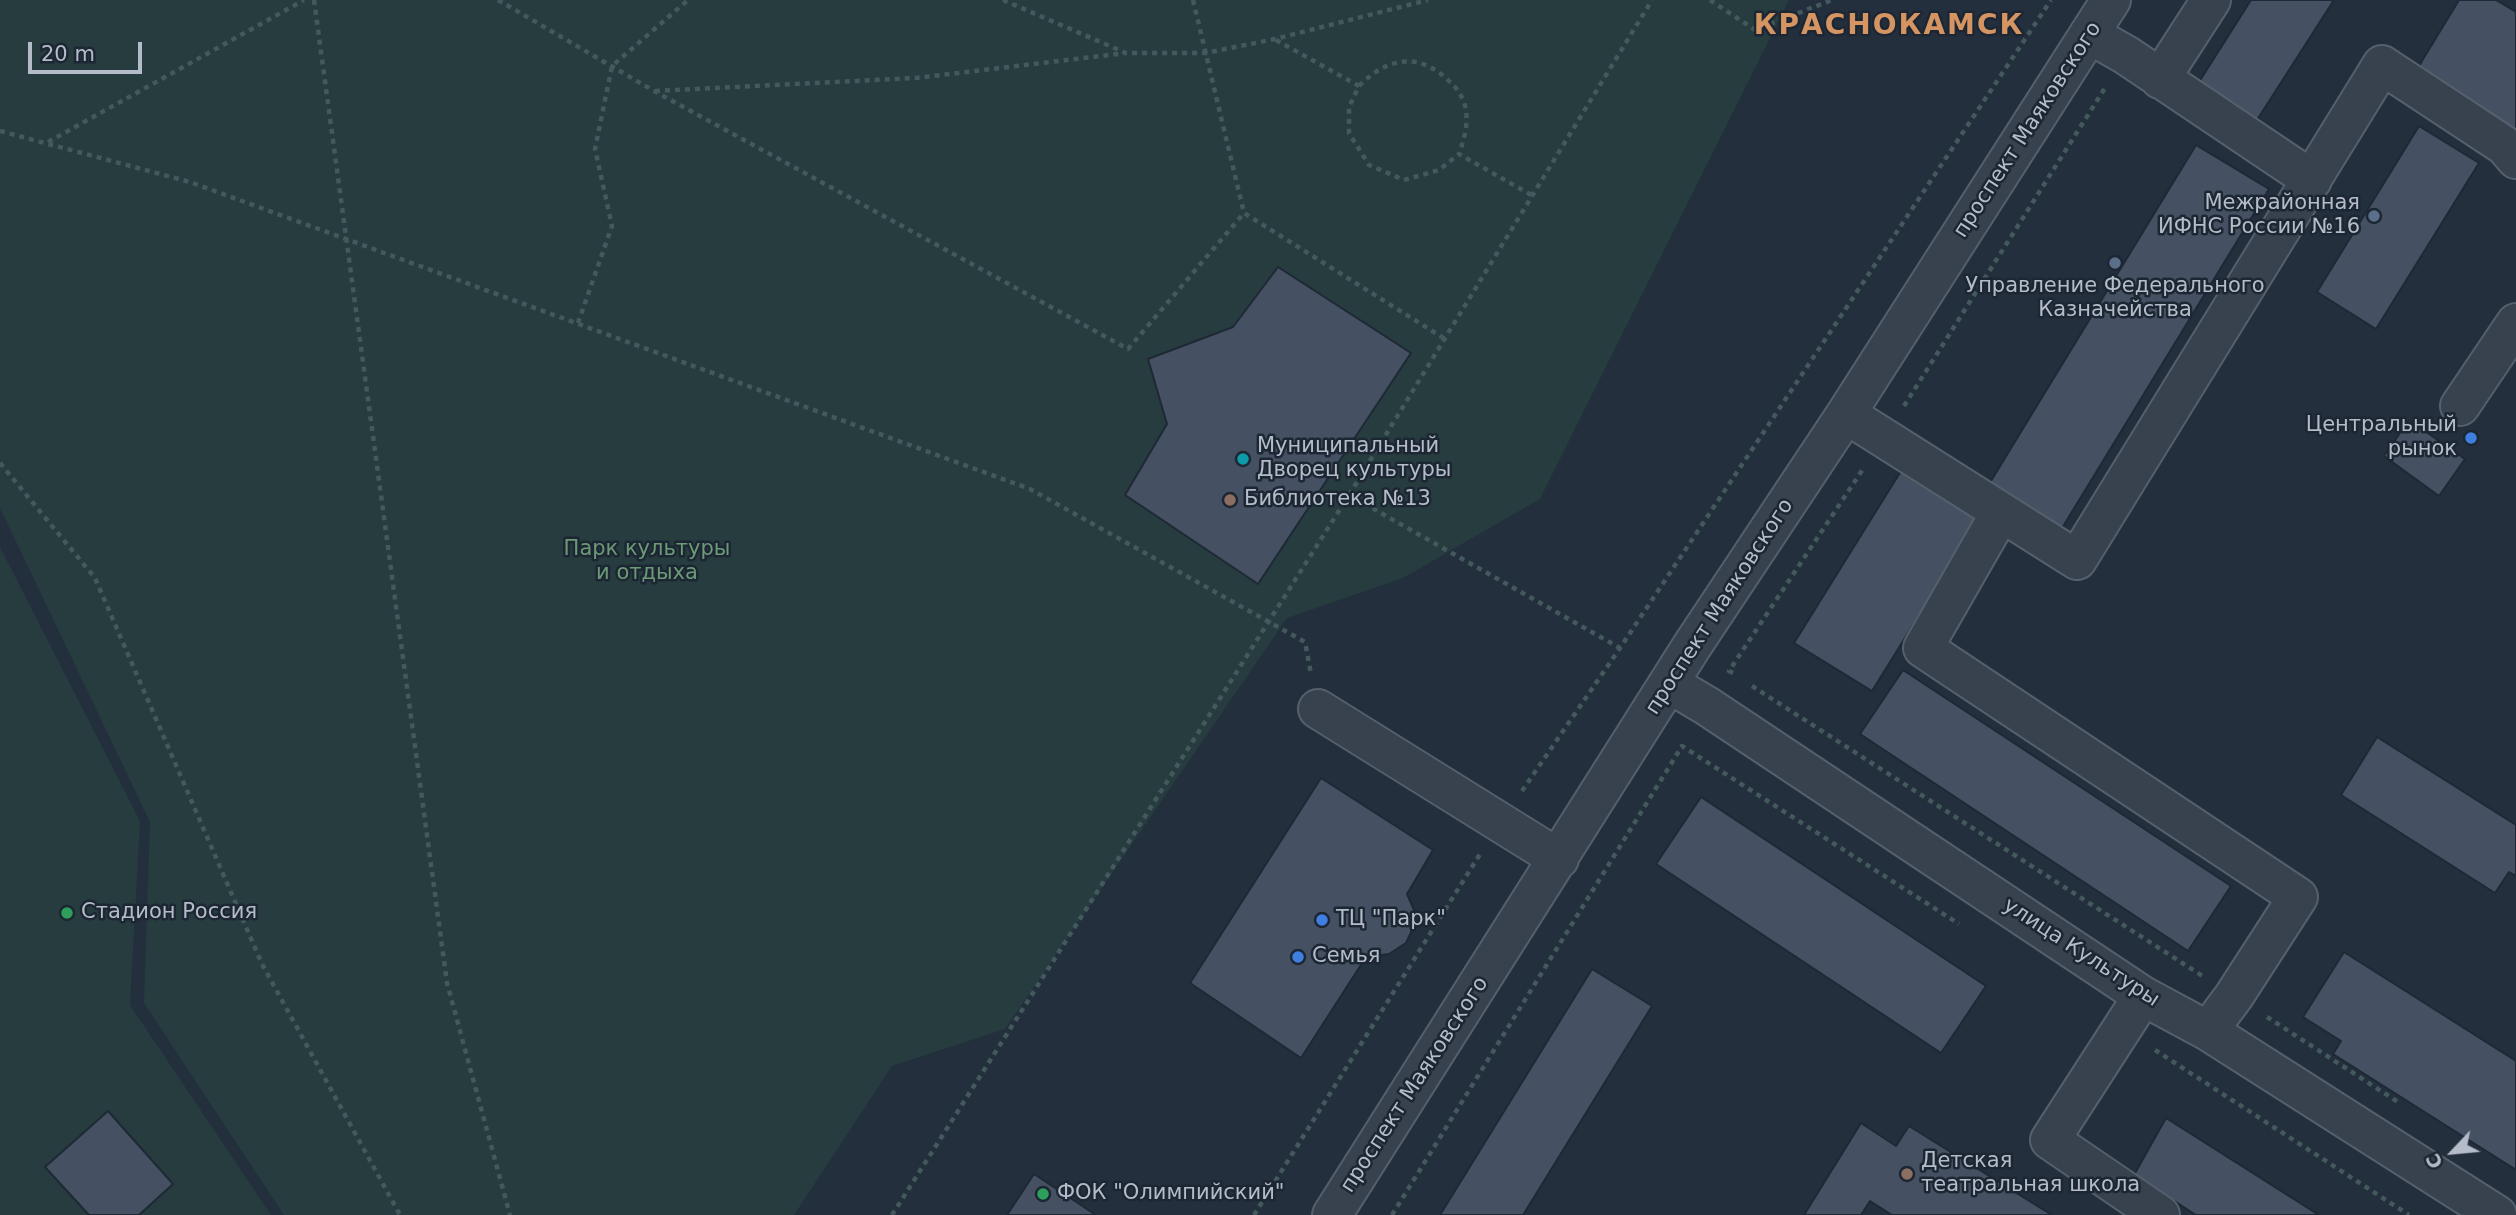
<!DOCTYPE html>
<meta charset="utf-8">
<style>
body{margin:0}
#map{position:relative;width:2516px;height:1215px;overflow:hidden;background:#242f3e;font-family:"DejaVu Sans",sans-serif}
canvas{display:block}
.north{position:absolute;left:2418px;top:1117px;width:70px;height:70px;-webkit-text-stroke:5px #1d2633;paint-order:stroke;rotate:244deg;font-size:19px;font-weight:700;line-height:28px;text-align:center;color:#b4bcc9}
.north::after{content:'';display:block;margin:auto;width:24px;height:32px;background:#b4bcc9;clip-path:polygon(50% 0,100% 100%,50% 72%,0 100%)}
.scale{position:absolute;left:28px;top:42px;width:114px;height:32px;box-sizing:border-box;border:4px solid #b4bcc9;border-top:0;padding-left:9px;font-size:21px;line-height:24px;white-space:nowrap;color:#b4bcc9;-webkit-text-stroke:5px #1d2633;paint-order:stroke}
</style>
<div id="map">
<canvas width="2516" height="1215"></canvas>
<div class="north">С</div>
<div class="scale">20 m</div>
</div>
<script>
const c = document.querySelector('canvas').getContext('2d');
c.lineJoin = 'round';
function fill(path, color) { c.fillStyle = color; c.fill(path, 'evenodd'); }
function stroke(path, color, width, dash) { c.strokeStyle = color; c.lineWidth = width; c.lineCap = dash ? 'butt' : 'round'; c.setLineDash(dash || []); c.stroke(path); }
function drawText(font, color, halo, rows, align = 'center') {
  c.font = font + ' "DejaVu Sans",sans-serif'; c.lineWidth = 5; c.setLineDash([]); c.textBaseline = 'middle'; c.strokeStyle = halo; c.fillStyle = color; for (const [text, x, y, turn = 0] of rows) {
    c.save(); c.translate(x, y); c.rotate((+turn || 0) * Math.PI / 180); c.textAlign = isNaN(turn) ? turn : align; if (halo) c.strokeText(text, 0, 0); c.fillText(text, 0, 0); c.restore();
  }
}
fill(new Path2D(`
 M0,0H1789L1540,499L1403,578L1287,618L1005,1029L892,1066L794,1215H284L144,1003L150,822L0,508Z
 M0,547L140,821L130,1005L271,1215H0Z`), '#263c3f');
const building = new Path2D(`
 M2251,0H2334L2257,120L2199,82Z
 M2459,0H2496L2516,12V143L2411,79Z
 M2419,126L2479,163L2376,329L2317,292Z
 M2196,145L2269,189L2056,538L1983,494Z
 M1278,267L1411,353L1258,584L1125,495L1167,424L1148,359L1233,327Z
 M2409,420L2465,459L2439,496L2384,456Z
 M1906,463L1984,511L1872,691L1794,643Z
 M1903,670L2231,886L2188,951L1860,734Z
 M2377,737L2516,825V876L2509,872L2495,893L2341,795Z
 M1321,778L1433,850L1407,894L1415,912L1413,928L1406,943L1389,954L1366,957L1301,1058L1190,983Z
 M1701,797L1986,986L1941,1053L1656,864Z
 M2344,952L2516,1061V1170L2333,1054L2341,1041L2303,1017Z
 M1592,969L1652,1006L1523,1215H1440Z
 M108,1111L173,1184L139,1215H89L45,1167Z
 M2166,1118L2319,1215H2196L2134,1175Z
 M1861,1123L1896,1146L1909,1126L2052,1215H1892L1870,1201L1861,1215H1804Z
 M1034,1174L1096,1215H1007Z`);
fill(building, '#455162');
stroke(building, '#1f2835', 2);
const minor = new Path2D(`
 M2089,34L2126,55L2312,180
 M2160,79L2211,0
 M2460,406L2516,323
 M1846,414L2077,560L2382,65L2505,146L2516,159
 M2001,512L1923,648L2298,897L2234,996L2208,1031
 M1670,684L1707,706L2143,996L2208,1031L2497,1215
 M1318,709L1559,859
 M2143,996L2050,1140L2160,1215
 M1332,1215L1692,646L1846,414L2111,0`);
stroke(minor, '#565f6c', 42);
stroke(new Path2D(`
 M314,0L447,983L510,1215
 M498,0L654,91L1128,349L1244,213
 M1003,0L1126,53H1206L1275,39L1428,0
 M1193,0L1244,213L1445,339
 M1710,0L1755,30L1832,0
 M1276,40L1359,86L1349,107V133L1369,165L1404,180L1439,170L1459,154L1533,196
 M1359,86C1389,56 1420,52 1450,82C1458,89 1465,100 1466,111C1468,126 1464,139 1459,154
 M655,91L916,78L1126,53
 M0,131L190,182L1030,489L1305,642L1311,674
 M48,142L304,0
 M578,323L612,226L595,149L612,66L688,0
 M1904,406L2105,88
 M0,463L95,578L262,964L400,1215
 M1349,495L1652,0
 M1733,673L1729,671L1863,469
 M1752,686L2204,977
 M1522,791L1620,648L2051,0
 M2267,1017L2401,1104
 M2155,1050L2409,1215
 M892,1215L1349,495L1620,648
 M1254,1215L1480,854
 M1392,1215L1682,746L1959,924`), '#44595c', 4.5, [5, 5]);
stroke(minor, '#38414e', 38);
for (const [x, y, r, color] of [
 [2374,216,7,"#5c6f8a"],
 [2115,263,7,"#5c6f8a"],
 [2471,438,7,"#3f7fe0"],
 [1243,459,7,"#0f9aa8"],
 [1230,500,7,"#8d6e63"],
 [67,913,7,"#2e9e5b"],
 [1322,920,7,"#3f7fe0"],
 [1298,957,7,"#3f7fe0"],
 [1907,1174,7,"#8d6e63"],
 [1043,1194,7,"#2e9e5b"]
]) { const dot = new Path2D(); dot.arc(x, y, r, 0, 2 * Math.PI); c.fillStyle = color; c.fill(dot); stroke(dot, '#1d2633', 2.5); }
drawText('21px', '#b4bcc9', '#1d2633', [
 ["проспект Маяковского",2028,130,-57],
 ["проспект Маяковского",1720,607,-57],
 ["улица Культуры",2081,953,33],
 ["проспект Маяковского",1415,1085,-57]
]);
drawText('21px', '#b4bcc9', '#1d2633', [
 ["Межрайонная",2360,204,"right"],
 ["ИФНС России №16",2360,228,"right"],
 ["Управление Федерального",2115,287,"center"],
 ["Казначейства",2115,311,"center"],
 ["Центральный",2457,426,"right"],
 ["рынок",2457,450,"right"],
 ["Муниципальный",1257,447],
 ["Дворец культуры",1257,471],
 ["Библиотека №13",1244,500],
 ["Стадион Россия",81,913],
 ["ТЦ \"Парк\"",1336,920],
 ["Семья",1312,957],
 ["Детская",1921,1162],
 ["театральная школа",1921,1186],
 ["ФОК \"Олимпийский\"",1057,1194]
], 'left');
drawText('21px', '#6b9a76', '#1d2633', [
 ["Парк культуры",647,550],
 ["и отдыха",647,574]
]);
c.letterSpacing = '2px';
drawText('bold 28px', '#d59563', '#1d2633', [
 ["КРАСНОКАМСК",1889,27]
]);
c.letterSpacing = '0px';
</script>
